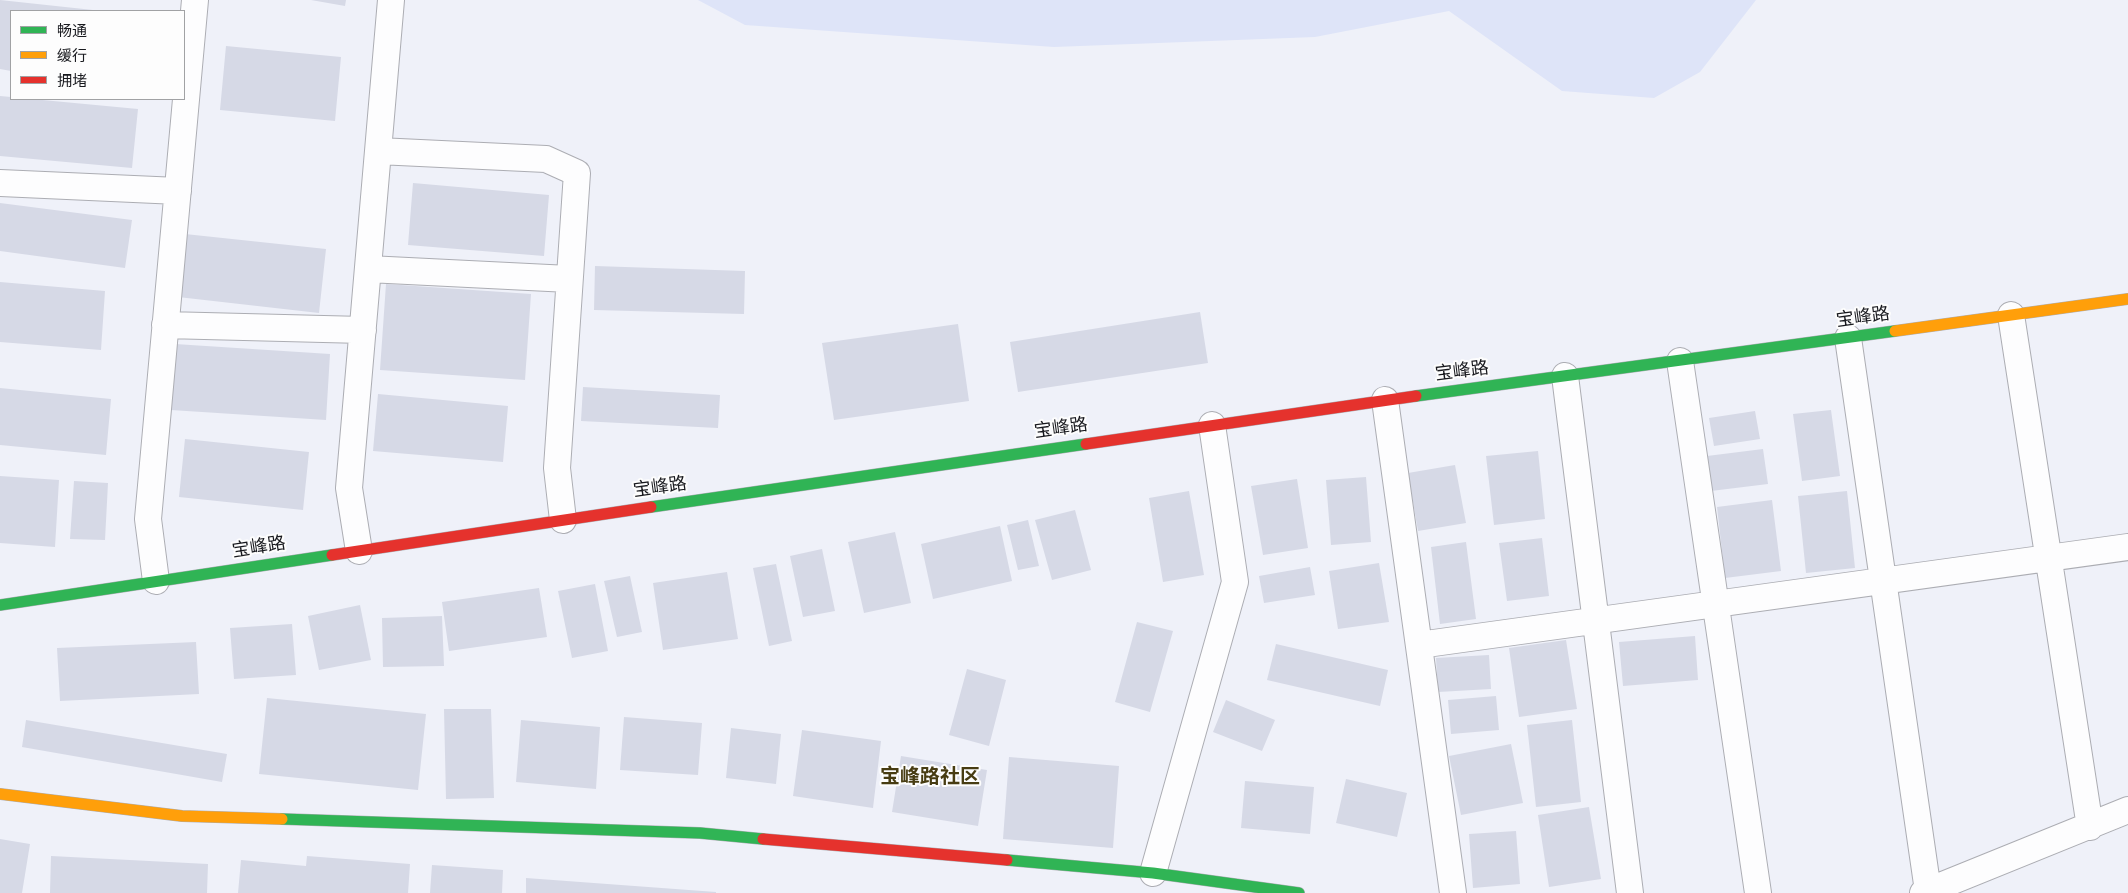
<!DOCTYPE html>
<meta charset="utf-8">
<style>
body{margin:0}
#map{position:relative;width:2128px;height:893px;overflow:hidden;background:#eff1f9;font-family:"Roboto Condensed","Noto Sans SC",sans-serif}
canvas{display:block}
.legend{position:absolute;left:10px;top:10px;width:175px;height:90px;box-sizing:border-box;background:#fdfdfd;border:1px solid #a1a2a4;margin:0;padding:6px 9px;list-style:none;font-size:15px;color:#18191e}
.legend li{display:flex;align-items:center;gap:10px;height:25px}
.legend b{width:25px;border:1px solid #a1a2a4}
</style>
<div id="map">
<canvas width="2128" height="893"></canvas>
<ul class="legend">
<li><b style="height:6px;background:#30b455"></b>畅通</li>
<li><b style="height:6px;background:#ff9f0a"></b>缓行</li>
<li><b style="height:6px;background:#e5322d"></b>拥堵</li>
</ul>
</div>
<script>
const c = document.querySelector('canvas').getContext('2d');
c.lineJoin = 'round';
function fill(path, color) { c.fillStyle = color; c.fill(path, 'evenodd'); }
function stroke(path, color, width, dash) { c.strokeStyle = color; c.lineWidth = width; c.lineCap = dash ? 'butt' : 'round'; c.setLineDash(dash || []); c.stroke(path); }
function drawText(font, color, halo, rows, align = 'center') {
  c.font = font + ' "Roboto Condensed","Noto Sans SC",sans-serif'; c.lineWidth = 4; c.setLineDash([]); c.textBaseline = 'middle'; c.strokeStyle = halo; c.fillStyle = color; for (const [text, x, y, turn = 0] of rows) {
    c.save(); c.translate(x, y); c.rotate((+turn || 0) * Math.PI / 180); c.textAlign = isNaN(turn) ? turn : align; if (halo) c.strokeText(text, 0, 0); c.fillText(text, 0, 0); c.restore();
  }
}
fill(new Path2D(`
 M698,0H1756L1700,72L1654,98L1562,91L1449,11L1315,37L1054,47L745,25Z`), '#dee4f8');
fill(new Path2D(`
 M0,0L93,10V11H11V71L0,69Z
 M311,0H346L345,6Z
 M226,46L341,57L335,121L220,110Z
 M0,96L11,97V99H32L138,109L132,168L0,156Z
 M413,183L549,195L544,256L408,245Z
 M0,203L132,220L125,268L0,251Z
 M185,234L326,249L319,313L178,297Z
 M595,266L745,271L744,314L594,310Z
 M0,282L105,291L101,350L0,342Z
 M386,284L531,294L525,380L380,370Z
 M1200,312L1208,363L1018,392L1010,342Z
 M958,324L969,401L834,420L822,343Z
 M175,344L330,354L326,420L171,410Z
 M583,387L720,395L718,428L581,421Z
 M0,388L111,399L106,455L0,445Z
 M378,394L508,406L503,462L373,451Z
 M1831,410L1840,476L1802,481L1793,414Z
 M1755,411L1760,439L1714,446L1709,418Z
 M185,439L309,452L303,510L179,497Z
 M1763,449L1768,484L1711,491L1707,456Z
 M1538,451L1545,519L1494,525L1486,456Z
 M1455,465L1466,523L1418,531L1408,473Z
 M0,476L59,480L55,547L0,543Z
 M1366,477L1371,542L1331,545L1326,480Z
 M1297,479L1308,548L1263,555L1251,486Z
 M74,481L108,483L105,540L70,539Z
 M1189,491L1204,575L1163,582L1149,498Z
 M1847,491L1855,568L1806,573L1798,496Z
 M1772,500L1781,571L1725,578L1717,507Z
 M1075,510L1091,570L1052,580L1035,520Z
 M1028,520L1039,566L1018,570L1007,525Z
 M1000,526L1012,581L933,599L921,544Z
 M895,532L911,603L864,613L848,542Z
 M1542,538L1549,596L1507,601L1499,543Z
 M1466,542L1476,619L1440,624L1431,547Z
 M822,549L835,611L803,617L790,556Z
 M1379,563L1389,622L1338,629L1329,571Z
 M776,564L792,641L769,646L753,568Z
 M1310,567L1315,595L1264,603L1259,576Z
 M727,572L738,639L663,650L653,583Z
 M630,576L642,632L617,637L604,581Z
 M595,584L608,651L572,658L558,591Z
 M539,588L547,637L449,651L442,602Z
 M360,605L371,660L319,670L308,616Z
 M442,616L444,666L383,667L382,618Z
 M1137,622L1173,631L1150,712L1115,702Z
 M292,624L296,675L234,679L230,628Z
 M1695,636L1698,680L1623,686L1619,642Z
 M1566,640L1577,709L1519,717L1509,648Z
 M196,642L199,694L60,701L57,648Z
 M1276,644L1388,670L1380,706L1267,680Z
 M1489,655L1491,689L1438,692L1436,658Z
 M967,669L1006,680L989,746L949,735Z
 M1496,696L1499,730L1451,734L1448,700Z
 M267,698L426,714L418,790L259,774Z
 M1226,700L1275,720L1262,751L1213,732Z
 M444,709H491L494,798L446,799Z
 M624,717L702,723L698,775L620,770Z
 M26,720L227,754L222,782L22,747Z
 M521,720L600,727L596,789L516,782Z
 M1572,720L1581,802L1536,807L1527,725Z
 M731,728L781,734L776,784L726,778Z
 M802,730L881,741L873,808L793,796Z
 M1511,744L1523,803L1461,815L1449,756Z
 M901,756L987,770L978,826L892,812Z
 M1009,757L1119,766L1113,848L1003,839Z
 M1346,779L1407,793L1397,837L1336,823Z
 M1245,781L1314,787L1310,834L1241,828Z
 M1589,807L1601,879L1549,887L1538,815Z
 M1516,831L1520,884L1473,888L1469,834Z
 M0,839L30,844L22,893H0Z
 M51,856L208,864L207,893H50Z
 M307,856L410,864L408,893H238L241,860L306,866Z
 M432,865L503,870L502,893H430Z
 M526,878L716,892V893H526Z`), '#d6d9e6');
const street = new Path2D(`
 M378,151L546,159L577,173L557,468L563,520
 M0,183L178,191
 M368,269L569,279
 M2011,315L2090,827
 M165,325L363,330
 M1848,338L1928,891
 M1680,361L1758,893
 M1565,376L1630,893
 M1385,400L1453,893
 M359,551L349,488L391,0
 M156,581L148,519L195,0
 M1419,645L2128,547
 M1153,873L1235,582L1212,425
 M1923,893L2128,810`);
const fast = new Path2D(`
 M1416,396L1895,331
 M651,507L1086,444
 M0,605L332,555
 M282,819L700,833L763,839
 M1007,860L1153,873L1299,893`);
const slow = new Path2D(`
 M1895,331L2128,299
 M0,794L182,816L282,819`);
const jam = new Path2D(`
 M1086,444L1416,396
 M332,555L651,507
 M763,839L1007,860`);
stroke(street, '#acadb3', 28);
stroke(fast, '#acadb3', 12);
stroke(slow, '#acadb3', 12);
stroke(jam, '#acadb3', 12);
stroke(street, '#fdfdfe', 26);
stroke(fast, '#30b455', 11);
stroke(slow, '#ff9f0a', 11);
stroke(jam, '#e5322d', 11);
drawText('18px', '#18191e', '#fdfdfd', [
 ["宝峰路",1863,318,-8],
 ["宝峰路",1462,372,-7],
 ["宝峰路",1061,429,-8],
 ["宝峰路",660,488,-8],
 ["宝峰路",259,548,-9]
]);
drawText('bold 20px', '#473c12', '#fdfdfd', [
 ["宝峰路社区",930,778]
]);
</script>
